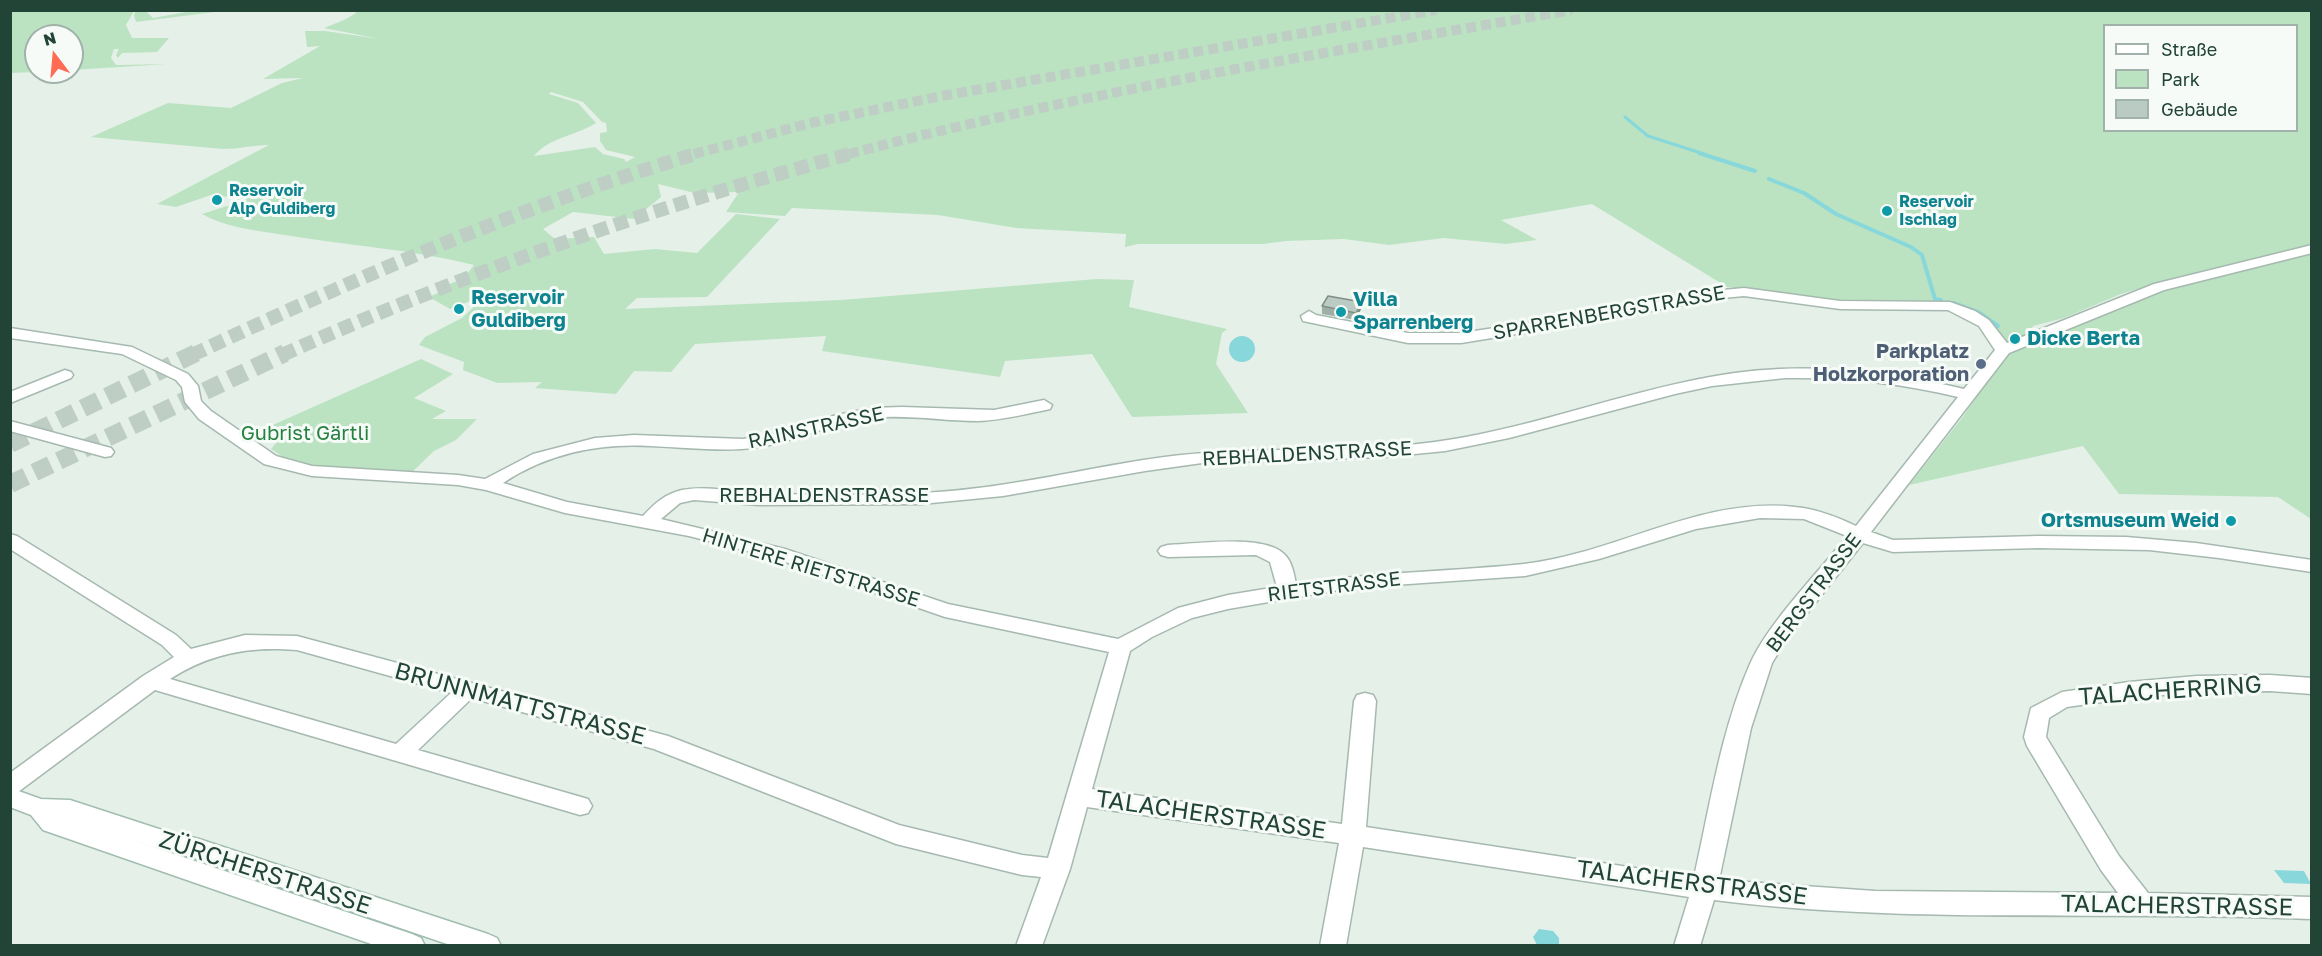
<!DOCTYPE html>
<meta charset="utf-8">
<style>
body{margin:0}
#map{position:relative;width:2322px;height:956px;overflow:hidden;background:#e5f0e9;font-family:"Golos Text",sans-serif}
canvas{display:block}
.frame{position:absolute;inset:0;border:12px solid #214437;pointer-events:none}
.legend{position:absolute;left:2103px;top:24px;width:195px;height:108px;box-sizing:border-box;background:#f6fbf8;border:2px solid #a1b2ab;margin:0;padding:8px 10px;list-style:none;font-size:18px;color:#214437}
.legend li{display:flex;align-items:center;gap:12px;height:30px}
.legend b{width:30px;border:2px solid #a1b2ab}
.north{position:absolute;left:24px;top:24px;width:60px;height:60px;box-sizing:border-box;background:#f6fbf8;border:2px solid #a1b2ab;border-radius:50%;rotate:344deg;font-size:16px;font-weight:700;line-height:24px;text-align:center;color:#214437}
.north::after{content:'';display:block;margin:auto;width:21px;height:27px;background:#ff6b53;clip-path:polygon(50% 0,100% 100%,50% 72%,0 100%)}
</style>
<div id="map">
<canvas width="2322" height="956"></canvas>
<div class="frame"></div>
<ul class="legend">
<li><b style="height:8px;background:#fff"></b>Straße</li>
<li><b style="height:16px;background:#bbe3c2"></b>Park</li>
<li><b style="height:16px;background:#b9cbc2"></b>Gebäude</li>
</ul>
<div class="north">N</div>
</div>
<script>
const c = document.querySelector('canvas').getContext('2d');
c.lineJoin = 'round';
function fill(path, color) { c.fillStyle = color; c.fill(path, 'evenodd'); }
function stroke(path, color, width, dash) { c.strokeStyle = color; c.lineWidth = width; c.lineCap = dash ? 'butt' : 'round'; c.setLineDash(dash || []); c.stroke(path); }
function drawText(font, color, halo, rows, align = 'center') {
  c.font = font + ' "Golos Text",sans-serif'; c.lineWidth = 6; c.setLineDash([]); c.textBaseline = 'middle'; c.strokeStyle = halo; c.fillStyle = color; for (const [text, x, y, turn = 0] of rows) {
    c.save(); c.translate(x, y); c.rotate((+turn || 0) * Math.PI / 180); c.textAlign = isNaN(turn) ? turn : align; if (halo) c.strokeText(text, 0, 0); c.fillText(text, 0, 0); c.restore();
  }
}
fill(new Path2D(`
 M10,11H134L126,25L132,38H169L157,52L122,53L118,58L116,55L119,49H114L111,58L116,65L167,64L72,70V36H36V72L11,73Z
 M136,11H146L153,18L192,11H223L136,22L134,15Z
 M355,11H2311V245L2170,279L2121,294L2064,318L2033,326L2028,336L2006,344L1960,307L1934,301L1870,304L1727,287L1592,204L1501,220L1537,240L1506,244L1444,238L1389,245L1344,239L1286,241L1263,244H1138L1125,247L1126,234L1016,228L938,215L792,208L785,216L726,212L739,192L695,193L658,184L661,197L634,219L573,212L543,229L555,239L594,237L604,254L655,249L697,253L736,214L780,219L707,297L637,298L625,309L841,300L1097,279L1134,280L1129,307L1227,329L1222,333L1216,364L1248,413L1132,417L1092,354L1005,361L1000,377L822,351L826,336L695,344L671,372L634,371L616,394L535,388L542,382L497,383L463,370L464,362L419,345L425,337L462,318L479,302L473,300L450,309L429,297L442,291L440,288L464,278L474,265C410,249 343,245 278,234C252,230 225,227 202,214L243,201L214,194L176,207L157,204L269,145C253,145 239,149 223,149L91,137L168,103L231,108L282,83L303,78L263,79L320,46L307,47L305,31H325L380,39L324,28L344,20L356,13ZM2104,26H2296V130H2104ZM551,92L583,102L602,122L606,123L607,132L600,133V141L606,150L635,157L626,162L624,159L603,154L595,147L534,156C549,137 576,136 596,123L578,103L549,94Z
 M2311,253V519L2278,497L2119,494L2083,446L1909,485L1962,418L2005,356L2155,290Z
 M421,359L453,374L414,398L446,411L432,419H477L456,440L434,451L409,475L316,469L289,461L271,449L282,436L266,428Z`), '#bbe3c2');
fill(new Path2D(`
 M1229 349a13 13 0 1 1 26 0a13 13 0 1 1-26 0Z
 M2274,870L2304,871L2311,884L2284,883Z
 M1539,929L1553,931L1559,938V945H1537L1533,937Z`), '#87d7db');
stroke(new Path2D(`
 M1625,117L1648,136L1704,154`), '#87d7db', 3);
stroke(new Path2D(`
 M1699,153L1755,171
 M1769,179L1804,193L1836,214L1911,247L1922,255L1935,299L1941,300
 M1954,303L1978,312L1998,326`), '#87d7db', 4);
stroke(new Path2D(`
 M694,154L811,123L941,96L1436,10
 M849,154C1086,91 1330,52 1572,10`), '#becec5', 10, [10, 5]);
stroke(new Path2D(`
 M192,355C358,277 524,205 699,153
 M282,355C467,272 659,205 854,153`), '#becec5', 14, [14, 7]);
stroke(new Path2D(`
 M10,444L196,353
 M10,484L285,353`), '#becec5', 18, [18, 9]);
const street = new Path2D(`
 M2312,245V253L2164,290L2009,353L1871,532L1893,540L2038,536L2126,537L2196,543L2312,560V572L2219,558L2149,550L2038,548L1893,552L1863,543L1786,640L1772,663L1751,728L1719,880L1875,891L2118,893L2101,870L2027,746L2024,737L2031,708L2062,692L2129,682L2197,676L2270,675L2312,678V694L2270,691L2197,692L2129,698L2067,707L2049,718L2046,737L2119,856L2148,893L2312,897V919C2112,910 1912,925 1714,900L1700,946H1674L1689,897L1363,847L1346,946H1320L1339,843L1087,807L1070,869L1042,946H1016L1041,877L1022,875L896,844L654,749L472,698L418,750L588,799L592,806L588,813L580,815L155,690L18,792L10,795V773L143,676L174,657L162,645L10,549V534L17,536L176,635L191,649L245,635L297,636L668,736L899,825L1022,855L1048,858L1109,652L945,617L771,557L689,536L565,513L486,490L458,485L312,476L264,464L199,419L185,402L182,387L176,380L122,354L10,338V328L132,347L188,374L198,386L201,401L211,411L276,456L312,466L458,475L485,479L533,454L595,438L634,435L743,439L773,434L833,416L871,408L902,407L994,410L1044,400L1052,405L1050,409C1026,414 1003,420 978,421C942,421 906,414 869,418C825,424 785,447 741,449C711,451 680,447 650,446C598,443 546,454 503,483L567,502L643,516C655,503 665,494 682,490C708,485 736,493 762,494C834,495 907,497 978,488C1054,479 1129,458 1205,453C1286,447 1368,453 1448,440C1537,426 1621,393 1710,377C1795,361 1881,369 1964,389L1995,350L1979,326L1948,310L1840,309L1744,296L1712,299L1615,318L1461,343H1408L1303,321L1301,316L1309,311L1316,315L1408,333H1461L1615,310L1712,291L1744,288L1840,301L1950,302L1975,311L1989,320L2007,343L2154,284ZM1785,378C1844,377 1901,383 1958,397L1856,526C1837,517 1817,509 1795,507C1702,496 1615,554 1524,564C1448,572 1373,572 1296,584C1294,574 1292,561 1284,554C1263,534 1196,544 1168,545L1161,547L1158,551L1161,555L1168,557L1256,555L1270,562L1277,587L1228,595L1178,608L1118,639L948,604L785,549L661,519L680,503L694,500L759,505L921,504L1003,496L1145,471L1202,463L1384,457L1445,451L1509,438L1675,394L1712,386ZM1760,518L1804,519L1847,536C1819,572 1768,623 1750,664C1721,730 1710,806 1694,877L1366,827L1376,701L1373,695L1365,693L1357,695L1354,701L1342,824L1092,789L1130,651L1152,637L1192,618L1228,609L1350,588L1525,576L1599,559L1696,529ZM279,649L297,650L451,693L396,744L170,679C204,657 239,648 279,649Z
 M65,370L71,372L73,375L71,378L10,403V392Z
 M10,421L111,448L114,452L111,456L105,457L10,431Z`);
const secondary = new Path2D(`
 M10,788L41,799L70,800L159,829L199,839L488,934L497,938L501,946H453L198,859L159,849L67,818L412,934L421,938L425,946H377L43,830L31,815L10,807Z`);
stroke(street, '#a6b9b0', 3);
stroke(secondary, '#a1bdb0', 3);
fill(street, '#fff');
fill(secondary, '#fff');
fill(new Path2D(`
 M1322,306L1361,309L1356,320L1322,314Z`), '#9fafa7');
fill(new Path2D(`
 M1362,302L1361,309L1356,320V313Z`), '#828e88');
const building = new Path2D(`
 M1328,296L1362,302L1356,313L1322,306Z`);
fill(building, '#b9cbc2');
stroke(building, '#828e88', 1.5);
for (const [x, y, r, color] of [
 [217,200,6,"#0f9aa8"],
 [1887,211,6,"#0f9aa8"],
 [459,309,6,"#0f9aa8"],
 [1341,312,6,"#0f9aa8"],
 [2015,339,6,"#0f9aa8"],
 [1981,364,6,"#5c6f8a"],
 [2231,521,6,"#0f9aa8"]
]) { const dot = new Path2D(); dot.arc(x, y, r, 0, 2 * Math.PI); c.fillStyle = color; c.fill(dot); stroke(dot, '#f6fbf8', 2); }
drawText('bold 16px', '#0d838f', '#f6fbf8', [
 ["Reservoir",229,191],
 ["Alp Guldiberg",229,209],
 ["Reservoir",1899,202],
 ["Ischlag",1899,220]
], 'left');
drawText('bold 20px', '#0d838f', '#f6fbf8', [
 ["Reservoir",471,298],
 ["Guldiberg",471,321],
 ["Villa",1353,300],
 ["Sparrenberg",1353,323],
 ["Dicke Berta",2027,339],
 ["Ortsmuseum Weid",2219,521,"right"]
], 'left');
drawText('20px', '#214437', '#f6fbf8', [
 ["SPARRENBERGSTRASSE",1609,313,-10],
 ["RAINSTRASSE",816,428,-12],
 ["REBHALDENSTRASSE",1307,454,-3],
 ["REBHALDENSTRASSE",824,496],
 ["HINTERE RIETSTRASSE",811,568,17],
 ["RIETSTRASSE",1334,587,-7],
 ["BERGSTRASSE",1814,593,-53]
]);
drawText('bold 20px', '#4e5e75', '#f6fbf8', [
 ["Parkplatz",1969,352],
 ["Holzkorporation",1969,375]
], 'right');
drawText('20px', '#25813f', '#f6fbf8', [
 ["Gubrist Gärtli",305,434]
]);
drawText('24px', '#214437', '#f6fbf8', [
 ["TALACHERRING",2170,691,-4],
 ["BRUNNMATTSTRASSE",520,704,15],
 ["TALACHERSTRASSE",1211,815,8],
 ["ZÜRCHERSTRASSE",265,873,18],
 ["TALACHERSTRASSE",1692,883,7],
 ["TALACHERSTRASSE",2177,906,1]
]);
</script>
